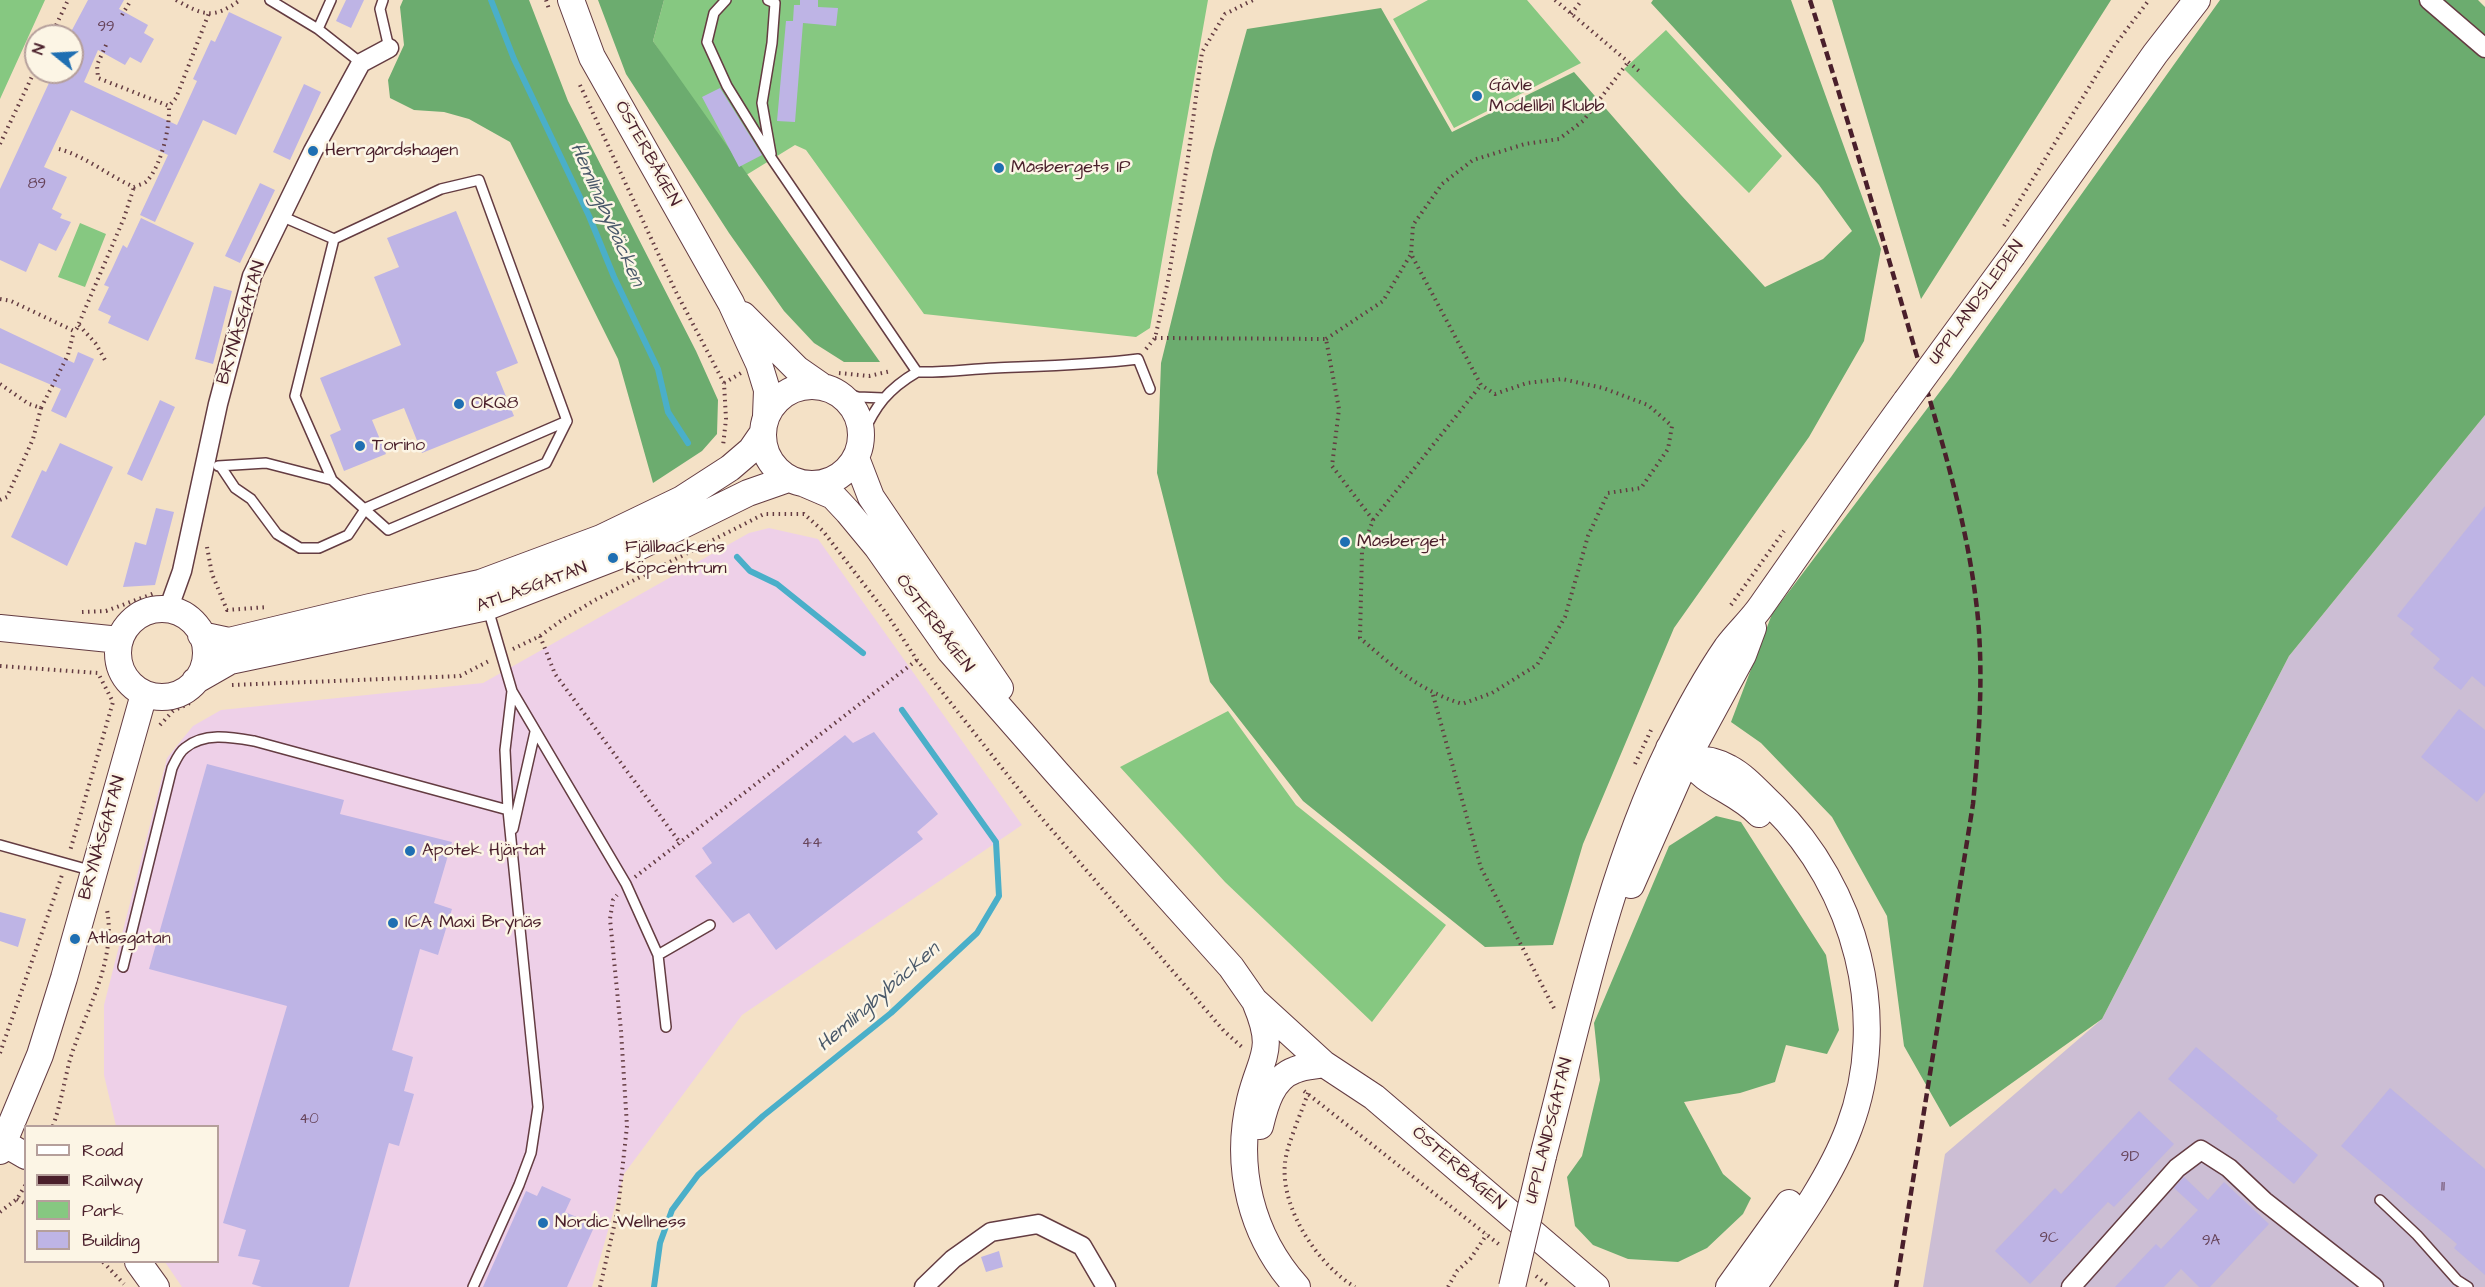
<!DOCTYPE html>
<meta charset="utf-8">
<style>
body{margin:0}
#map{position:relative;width:2485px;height:1287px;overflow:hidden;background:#f4e1c6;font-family:"Architects Daughter",sans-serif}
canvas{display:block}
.legend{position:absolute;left:24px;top:1125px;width:195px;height:138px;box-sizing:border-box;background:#fcf5e5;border:2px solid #b59f9b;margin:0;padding:8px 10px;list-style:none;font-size:18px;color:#4a1f2b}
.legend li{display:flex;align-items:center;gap:12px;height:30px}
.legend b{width:30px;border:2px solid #b59f9b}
.north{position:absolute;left:24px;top:24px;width:60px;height:60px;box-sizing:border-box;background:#fcf5e5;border:2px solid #b59f9b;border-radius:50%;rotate:288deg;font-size:16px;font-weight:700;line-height:24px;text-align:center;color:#4a1f2b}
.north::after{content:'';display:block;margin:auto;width:21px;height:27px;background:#1f6fb2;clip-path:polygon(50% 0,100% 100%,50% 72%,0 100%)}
</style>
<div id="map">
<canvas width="2485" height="1287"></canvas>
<ul class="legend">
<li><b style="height:8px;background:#fff"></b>Road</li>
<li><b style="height:8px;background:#4a1f2b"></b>Railway</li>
<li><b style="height:16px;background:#86c881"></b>Park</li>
<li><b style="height:16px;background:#beb4e5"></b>Building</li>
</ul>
<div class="north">N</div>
</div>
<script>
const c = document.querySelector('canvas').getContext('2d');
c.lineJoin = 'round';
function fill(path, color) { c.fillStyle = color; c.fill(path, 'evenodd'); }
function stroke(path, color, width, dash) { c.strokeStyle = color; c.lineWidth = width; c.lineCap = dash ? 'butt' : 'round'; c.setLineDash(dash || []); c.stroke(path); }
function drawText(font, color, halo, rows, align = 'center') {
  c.font = font + ' "Architects Daughter",sans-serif'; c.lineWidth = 5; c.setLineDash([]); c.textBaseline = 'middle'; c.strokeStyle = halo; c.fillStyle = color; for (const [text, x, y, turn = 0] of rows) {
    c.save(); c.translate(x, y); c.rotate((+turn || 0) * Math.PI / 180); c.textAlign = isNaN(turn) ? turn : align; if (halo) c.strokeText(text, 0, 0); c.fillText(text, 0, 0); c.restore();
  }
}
fill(new Path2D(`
 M769,528L818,539L1022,825L742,1015L624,1174L592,1287H182L165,1262H218V1126H116L104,1075V1005L167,758L193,726L221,710L483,683L749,533Z`), '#eed0e8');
fill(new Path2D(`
 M2485,415V1287H1923L1945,1154L2102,1019L2289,656Z`), '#ccbed4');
fill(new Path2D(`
 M0,0H45L0,99Z
 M664,0H1208L1150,328L1136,337L924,314L806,150L795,145L743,177L653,41Z
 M1428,0H1527L1581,63L1454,128L1393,19Z
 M1666,30L1782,156L1749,193L1624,69Z
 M80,223L106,234L85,287L58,277Z
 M1228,711L1296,805L1446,925L1372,1022L1225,882L1120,767Z`), '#86c881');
fill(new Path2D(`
 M403,0H529L568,101L696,351L718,400L717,434L702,451L653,483L618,359L510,142L469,119L444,112L414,110L390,98L388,80L404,45L400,7Z
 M598,0H664L653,41L880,362H844L814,343L784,311L729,233L626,74Z
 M1653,0H1791L1881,249L1864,341L1809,437L1674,628L1583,844L1553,945L1485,947L1303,801L1210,682L1157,473L1161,363L1213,151L1247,29L1381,8L1452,132L1574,72L1681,195L1765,287L1823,259L1852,231L1819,185L1651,3Z
 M1832,0H2111L1921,299Z
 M2220,0H2478L2485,7V415L2289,656L2102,1019L1950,1127L1904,1046L1887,916L1832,817L1761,743L1731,722L1772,614L1951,377Z
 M1716,816L1741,822L1826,955L1839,1030L1827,1054L1786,1045L1775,1082L1740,1093L1684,1102L1723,1174L1751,1198L1743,1214L1707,1248L1678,1262L1628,1259L1593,1245L1575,1226L1567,1177L1582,1156L1600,1080L1594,1023L1669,846Z`), '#6cac6f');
stroke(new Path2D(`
 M491,0L514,59L589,216L614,277L658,369L668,412L688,443
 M737,557L750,571L777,584L863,653
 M654,1287L660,1243L672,1210L698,1175L763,1116L891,1013L977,933L999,896L996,842L902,710`), '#4aafc9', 6);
fill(new Path2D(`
 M88,0H124L119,9L148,25L144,33L154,39L141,63L130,57L125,65L98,50L84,82L177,125L197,81L193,79L211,40L215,42L229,12L282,37L236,135L203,120L155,222L140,215L168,155L71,110L44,167L67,177L52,209L62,214L60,218L71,222L56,251L39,243L26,272L0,260V189L54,72H72V30Z
 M346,0H364L351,28L336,21Z
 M800,0H818V7L838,8L836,26L803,23L795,122L777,121L786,21H793L794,5H800Z
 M304,84L321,92L290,160L273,152Z
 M720,88L762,155L739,167L702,97Z
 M260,183L275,190L240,263L225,256Z
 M456,211L518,363L496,372L514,416L422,453L404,408L372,420L386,454L344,471L330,435L341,430L320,378L401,345L374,277L399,267L387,238Z
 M141,218L194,243L148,341L108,323L111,316L98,310L109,287L104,285L112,269L123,245L127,248Z
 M214,286L232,291L213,364L195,359Z
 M0,328L74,363L78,352L94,359L66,418L51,411L61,389L0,363Z
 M160,400L175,407L142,481L127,474Z
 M60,443L113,467L67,566L11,537L42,470L46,472Z
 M2485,506V687L2472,676L2461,690L2433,668L2440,659L2410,634L2414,629L2397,616Z
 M156,508L174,512L155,585L123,587L135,542L146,545Z
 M2459,709L2485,730V792L2477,802L2421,757Z
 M874,732L938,814L917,832L923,839L776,950L749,913L733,923L695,876L712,863L702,848L845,735L853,743Z
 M207,764L344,800L340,814L452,842L434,903L452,909L438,955L420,949L392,1050L413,1057L404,1091L414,1094L399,1146L389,1143L349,1287H262L252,1284L260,1260L238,1256L246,1230L223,1223L287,1006L149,969Z
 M0,912L26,919L18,947L0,941Z
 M2196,1047L2278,1116L2276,1119L2318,1155L2294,1184L2168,1079Z
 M2390,1088L2485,1169V1275L2454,1248L2457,1244L2341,1146Z
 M2139,1111L2174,1144L2114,1207L2108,1202L2030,1284L1995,1251L2055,1188L2061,1194Z
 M2184,1177L2208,1200L2224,1182L2269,1224L2210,1287H2199L2181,1269L2164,1287H2115L2156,1244L2161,1249L2198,1210L2174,1188Z
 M542,1186L571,1199L565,1212L595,1225L567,1287H483L526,1191L537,1196Z
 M999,1251L1003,1267L986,1272L981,1257Z`), '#beb4e5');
const lane = new Path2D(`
 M270,0L318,29L361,63
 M383,0L380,9L389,48
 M726,0L714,13L707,42L727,86L772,159L917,372C888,389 875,406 862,436
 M768,0L775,3L772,43L762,103L771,154
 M318,29L331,0
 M281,216L334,239
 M917,372C943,373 969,369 995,368C1043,366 1090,365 1138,359L1150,389
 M835,390L858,397L883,398
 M218,466L266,463L332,480L388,530L546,463L567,421
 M221,467L235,488L251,499L277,534L300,548H319L348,535L366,508L567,421L479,180L441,189L334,239L295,396L332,480
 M488,609L512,691L626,884L658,955L666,1027
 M513,829L535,732
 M0,845L93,871
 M658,955L710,925
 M123,967L172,768C175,762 179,752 185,748C204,732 231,737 254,741L508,810
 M2380,1200L2417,1235L2457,1280L2468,1287
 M473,1287L519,1185L531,1153L538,1107L508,810L505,750L512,691`);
const street = new Path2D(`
 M2429,0L2485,48
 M168,610L182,571L218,404L252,276L313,151L361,63L389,48
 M924,1287L953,1259L991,1232L1038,1224L1082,1246L1106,1287
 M2071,1287L2177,1168L2201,1150L2229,1168L2264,1201L2374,1287`);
const secondary = new Path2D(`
 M571,0L592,57L731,303L759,364L767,390L766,416
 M2013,255L2155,54L2197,0
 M743,315L797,369L820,385
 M763 435a49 49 0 1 1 98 0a49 49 0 1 1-98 0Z
 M856,458L871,497L1000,688
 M805,484L833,496L848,512L877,547L950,651L1057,773L1231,967L1254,1000L1324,1064L1374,1097L1596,1287
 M118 653a44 44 0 1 1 88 0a44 44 0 1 1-88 0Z
 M0,628L120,640
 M201,635L229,641L370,607L480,583L601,538L682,499L730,468L751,450L762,434
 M195,681L230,661L487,607L624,554L748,493L788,479
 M1669,748C1676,751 1683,757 1690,758C1704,760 1716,760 1729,768C1746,777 1759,793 1773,806C1856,888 1891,1017 1849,1128C1829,1182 1786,1239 1753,1287
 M1687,758C1706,786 1736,790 1759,814
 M1631,885L1687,758L1743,655L1753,628
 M1256,1004C1276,1052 1261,1055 1250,1100C1234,1167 1251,1236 1297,1287
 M1260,1126C1265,1105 1272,1078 1295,1070C1304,1066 1315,1066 1324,1064
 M5,1144L26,1156
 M0,1151L40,1055L64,978L144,694
 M1543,1156C1578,1023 1608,874 1669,749C1686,714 1705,679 1727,647C1738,632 1752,620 1762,605C1810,537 1857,468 1906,401
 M138,1262L156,1287
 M1729,1287L1789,1203`);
stroke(lane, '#643c42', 12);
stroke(street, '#643c42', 21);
stroke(secondary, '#643c42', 28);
stroke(new Path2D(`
 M176,0C204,16 214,19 240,0
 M546,0L549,9
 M1555,0L1639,71
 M1571,14L1582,0
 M122,15L131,0
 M51,36L68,0
 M106,45L97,65L98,78L169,106L176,98L209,13
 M580,85L675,290L724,383L726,419L723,446
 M0,144L36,68
 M59,149C85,156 109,176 134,187C138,185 144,184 147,181C162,164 170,127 169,106
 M2004,226L2115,45L2149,0
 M0,299L11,301L74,331L77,328L124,218L134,187
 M79,325L96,344L105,360
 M1155,338L1326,339L1339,409L1332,466L1373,520L1362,551L1360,638C1395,668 1417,689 1462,704L1492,693L1537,665L1565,617L1588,536L1608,493L1641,488L1668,449L1672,426L1648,405L1603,388L1562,379L1527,383L1495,394L1481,385L1411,254L1413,225L1442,184L1473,160L1525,144L1559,139L1583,121L1629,61
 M1326,339L1383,301L1411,254
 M1146,349L1155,338L1168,281L1187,165L1202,52L1225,14L1253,0
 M839,373L869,376L891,371
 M724,383L741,373
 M0,384L29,404L41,408L68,355L74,331
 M0,500L7,497L33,439L41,408
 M1373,520L1481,385
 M207,547L212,574L227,610L268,607
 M1731,605L1784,531
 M82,612L106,611L155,593
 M540,636L555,674L681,844
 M513,649L540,636L562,620L595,600L764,514H804L823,531L886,613L917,660L1039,815L1224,1031L1244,1049
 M0,666L98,673L113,702L70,851
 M232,685L460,676L491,660
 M1433,695L1481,868L1556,1012
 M160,725L173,711L192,702
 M1635,764L1652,728
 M635,877L917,660
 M0,1053L62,875
 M1304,1091L1501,1246
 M1308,1093C1302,1111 1286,1147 1285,1163C1280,1208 1318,1265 1355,1287
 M53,1126C60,1106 64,1084 69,1063C83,1014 117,964 107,910
 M17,1199L26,1204
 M0,1212L17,1199L26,1184
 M103,1262L124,1284
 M1536,1276L1550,1287
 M600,1287L618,1209L627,1126L621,1031L610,919L613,900L617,895
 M1448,1287L1457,1271L1471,1258L1487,1234`), '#643c42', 4, [1.5, 4.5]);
stroke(lane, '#fff', 9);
stroke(street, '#fff', 18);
stroke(secondary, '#fff', 26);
stroke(new Path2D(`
 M1810,0C1847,117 1882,235 1916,353C1941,438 1967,521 1977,609C1984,673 1979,740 1973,804L1896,1287`), '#4a1f2b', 4.5, [9, 4.5]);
const secondaryBridge = new Path2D(`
 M1906,401L2013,255
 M1512,1287L1543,1156`);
stroke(secondaryBridge, '#643c42', 28, []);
stroke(secondaryBridge, '#fff', 26);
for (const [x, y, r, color] of [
 [1477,96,6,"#1f6fb2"],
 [313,151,6,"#1f6fb2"],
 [999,168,6,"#1f6fb2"],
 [459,404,6,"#1f6fb2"],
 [360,446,6,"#1f6fb2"],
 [1345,542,6,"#1f6fb2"],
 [613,558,6,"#1f6fb2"],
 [410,851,6,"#1f6fb2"],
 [393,923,6,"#1f6fb2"],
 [75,939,6,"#1f6fb2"],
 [543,1223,6,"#1f6fb2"]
]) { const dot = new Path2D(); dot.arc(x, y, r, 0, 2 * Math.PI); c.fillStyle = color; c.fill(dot); stroke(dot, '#fcf5e5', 2); }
drawText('15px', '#67445a', null, [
 ["99",106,28],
 ["89",37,185],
 ["44",812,844],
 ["40",309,1120],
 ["9D",2130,1158],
 ["11",2443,1188],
 ["9C",2049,1239],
 ["9A",2211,1242]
]);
drawText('18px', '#4a1f2b', '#fcf5e5', [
 ["Gävle",1489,86],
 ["Modellbil Klubb",1489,107],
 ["Herrgårdshagen",325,151],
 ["Måsbergets IP",1011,168],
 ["OKQ8",471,404],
 ["Torino",372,446],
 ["Måsberget",1357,542],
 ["Fjällbackens",625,548],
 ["Köpcentrum",625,569],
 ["Apotek Hjärtat",422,851],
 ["ICA Maxi Brynäs",405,923],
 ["Atlasgatan",87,939],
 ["Nordic Wellness",555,1223]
], 'left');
drawText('18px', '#4a1f2b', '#fcf5e5', [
 ["ÖSTERBÅGEN",647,154,61],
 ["UPPLANDSLEDEN",1977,303,-54],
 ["BRYNÄSGATAN",242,323,-73],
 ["ATLASGATAN",532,588,-20],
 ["ÖSTERBÅGEN",934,624,53],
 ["BRYNÄSGATAN",103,838,-74],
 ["UPPLANDSGATAN",1550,1131,-76],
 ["ÖSTERBÅGEN",1458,1169,41]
]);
drawText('italic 20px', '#4a596a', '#fcf5e5', [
 ["Hemlingbybäcken",606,215,66],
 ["Hemlingbybäcken",879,998,-41]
]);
</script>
